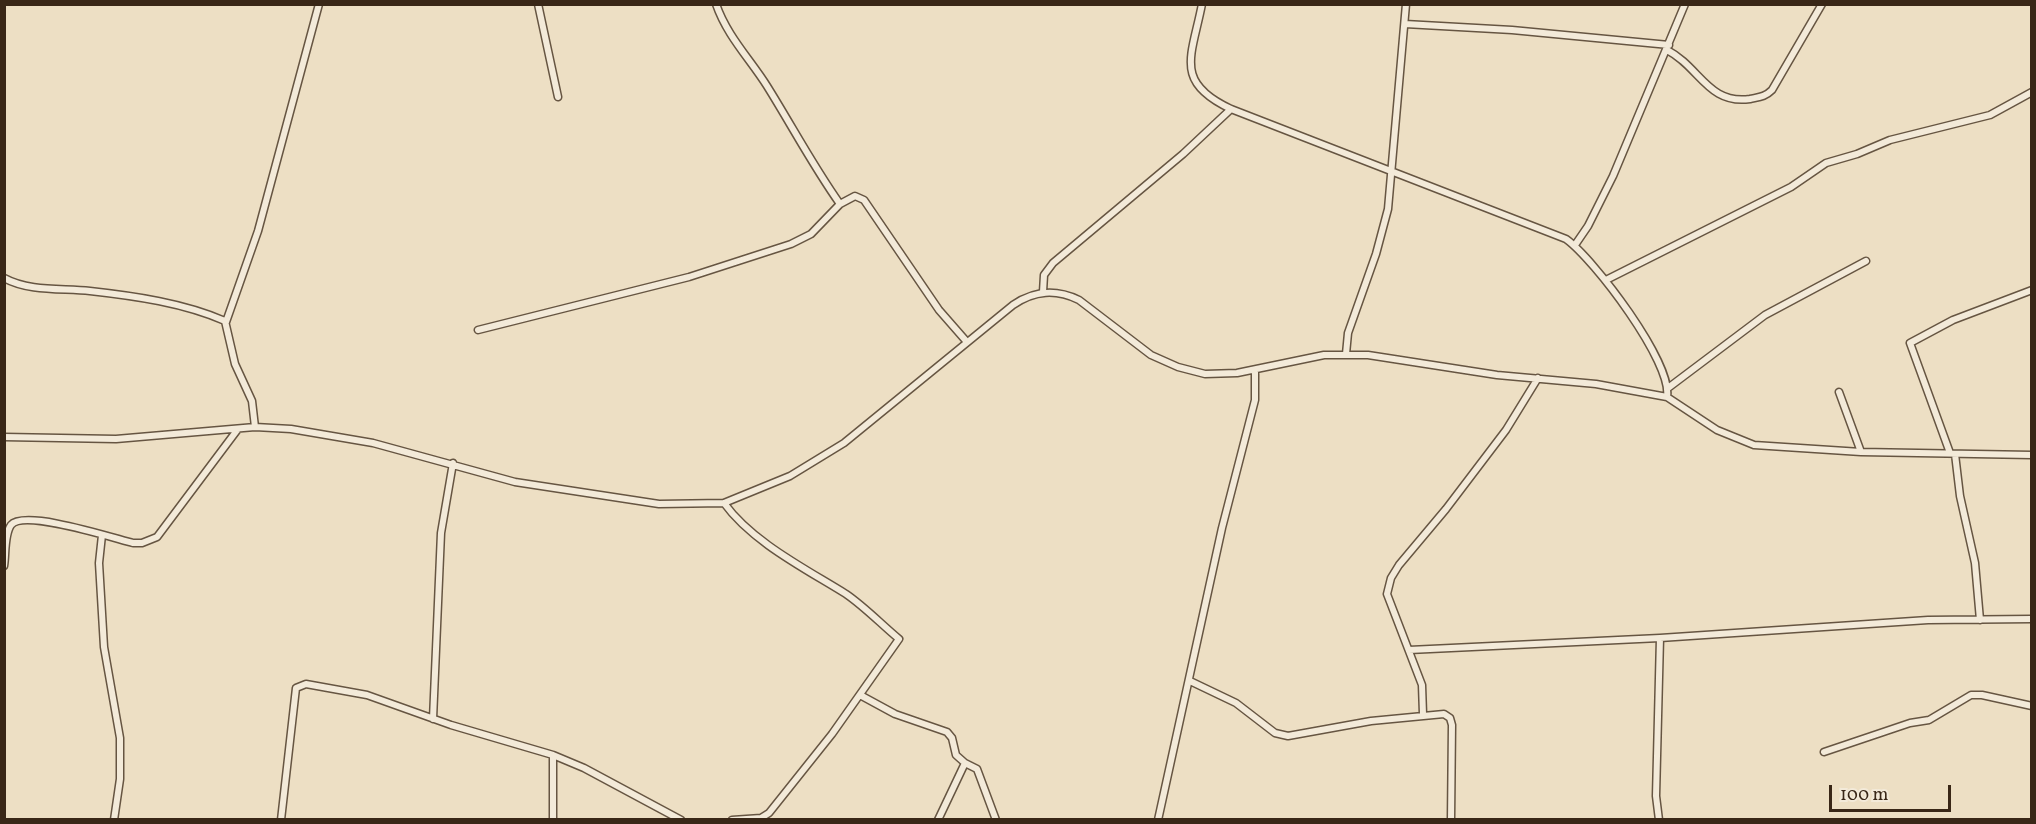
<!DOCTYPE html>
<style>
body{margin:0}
#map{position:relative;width:2036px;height:824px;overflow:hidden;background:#eddfc4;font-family:Vollkorn,serif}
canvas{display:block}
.frame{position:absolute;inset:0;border:6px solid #392717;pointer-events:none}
.scale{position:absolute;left:1829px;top:785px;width:122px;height:27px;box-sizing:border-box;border:3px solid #392717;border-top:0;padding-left:8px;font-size:18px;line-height:21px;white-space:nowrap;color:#392717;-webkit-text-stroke:4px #f3ead9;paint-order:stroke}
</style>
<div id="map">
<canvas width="2036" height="824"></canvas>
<div class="frame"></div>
<div class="scale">100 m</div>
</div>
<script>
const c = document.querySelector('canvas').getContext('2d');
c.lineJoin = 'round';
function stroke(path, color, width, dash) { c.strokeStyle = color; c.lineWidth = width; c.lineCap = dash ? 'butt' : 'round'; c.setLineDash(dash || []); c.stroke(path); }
const street = new Path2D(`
 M538,4L558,97
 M716,4C727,36 750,59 767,86C792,126 813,166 840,204L855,196L864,200L939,310L967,342
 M1202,4C1192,56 1173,82 1231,109L1566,239C1594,259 1673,363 1667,397
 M1405,24L1512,30L1669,45
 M1667,50C1700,67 1708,105 1750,99C1759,97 1765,97 1772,90L1822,4
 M1575,245L1588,226L1613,176L1685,4
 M4,278C30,292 62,288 90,291C135,296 184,303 225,321L235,364L252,401L255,427
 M1606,280L1791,187L1826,163L1857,154L1890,140L1990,115L2032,92
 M1043,292L1044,275L1053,263L1183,154L1231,109
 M226,322L258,231L319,4
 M478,330L689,277L791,244L811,234L840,204
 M1346,354L1348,333L1376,254L1388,209L1406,4
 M1668,388L1765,315L1866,261
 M1839,392L1861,452
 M4,437L116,439L255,427L291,429L373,443L515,482L659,504L724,503L790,476L844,443L1013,305C1035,290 1056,289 1079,300L1151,355L1178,367L1205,374L1237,373L1324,355H1368L1497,375L1596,384L1667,397L1717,430L1754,445L1861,452L2032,455
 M1950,453L1910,343L1953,320L2032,290
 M1955,454L1960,496L1975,563L1980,620
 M724,503C752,542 806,569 846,594C865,607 882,625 899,639L832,734L769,813L761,818L732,820
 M102,535L99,563L104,647L120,738V779L114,820
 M4,566C6,555 4,535 11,525C24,509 113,538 133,543H142L157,537L238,429
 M1409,650L1660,638L1928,620L2032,619
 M1190,681L1236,703L1275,733L1288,736L1371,721L1444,714L1450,718L1452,725L1451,820
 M860,695L895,714L947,732L952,738L956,755L965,763L938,820
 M1423,714L1422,685L1387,594L1391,578L1399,565L1446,509L1506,430L1538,378
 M433,719L441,533L453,463
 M1824,752L1910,723L1929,720L1971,695H1982L2032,706
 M553,755V820
 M965,763L977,769L996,820
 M281,820L296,688L306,684L367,695L451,725L553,755L584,768L681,820
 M1158,820L1222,528L1255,400V370
 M1659,820L1656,796L1660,638`);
stroke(street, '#665542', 9);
stroke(street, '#f3ead9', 6);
</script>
